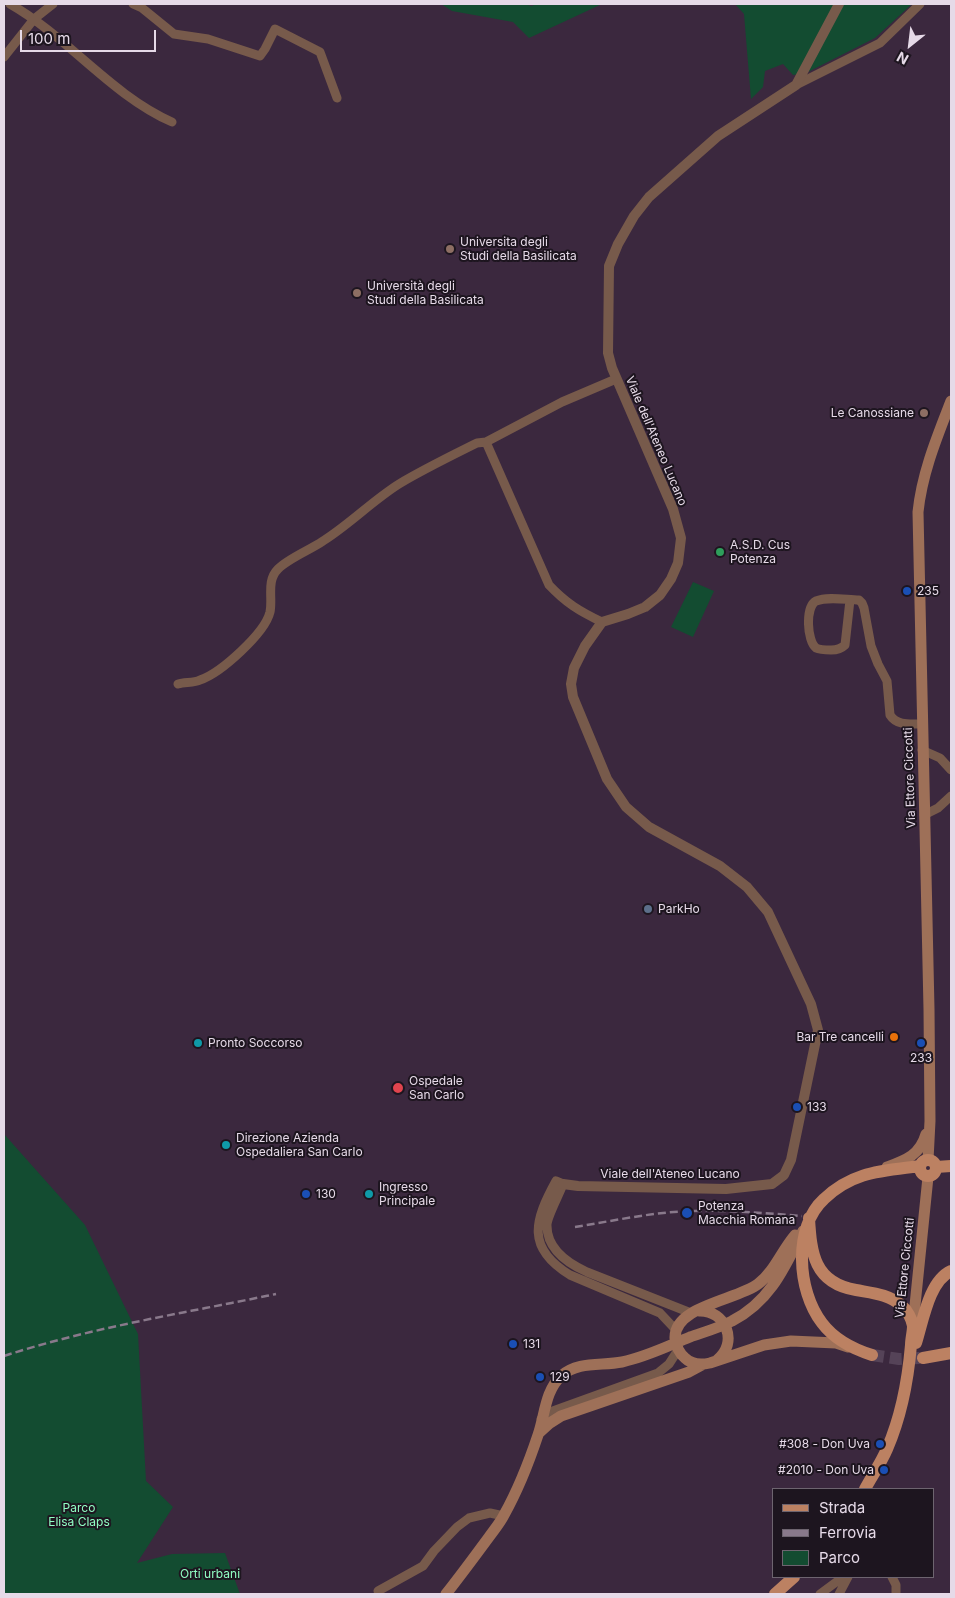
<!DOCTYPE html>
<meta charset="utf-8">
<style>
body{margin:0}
#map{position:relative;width:955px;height:1598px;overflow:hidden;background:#3b283e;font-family:Inter,sans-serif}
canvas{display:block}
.frame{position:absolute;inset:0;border:5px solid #e6dae8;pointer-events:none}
.legend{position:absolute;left:772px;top:1488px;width:162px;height:90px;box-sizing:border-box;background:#1d151f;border:1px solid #6d646f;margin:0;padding:6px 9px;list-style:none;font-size:15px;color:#e6dae8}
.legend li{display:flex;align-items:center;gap:10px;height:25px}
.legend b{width:25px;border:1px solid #6d646f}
.north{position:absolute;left:885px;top:20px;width:50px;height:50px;-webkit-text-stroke:4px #1d151f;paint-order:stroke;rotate:209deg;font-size:14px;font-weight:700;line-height:20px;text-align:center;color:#e6dae8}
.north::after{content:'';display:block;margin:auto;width:18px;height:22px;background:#e6dae8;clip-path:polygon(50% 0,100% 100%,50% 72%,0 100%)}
.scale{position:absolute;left:20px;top:30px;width:136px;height:22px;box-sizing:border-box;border:2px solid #e6dae8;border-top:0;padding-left:6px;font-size:15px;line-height:18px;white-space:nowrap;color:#e6dae8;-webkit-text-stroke:4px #1d151f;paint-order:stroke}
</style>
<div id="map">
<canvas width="955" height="1598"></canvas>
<div class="frame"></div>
<ul class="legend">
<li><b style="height:6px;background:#bc8162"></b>Strada</li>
<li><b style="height:6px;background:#89798b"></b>Ferrovia</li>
<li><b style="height:14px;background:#134c31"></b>Parco</li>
</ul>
<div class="north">N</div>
<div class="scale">100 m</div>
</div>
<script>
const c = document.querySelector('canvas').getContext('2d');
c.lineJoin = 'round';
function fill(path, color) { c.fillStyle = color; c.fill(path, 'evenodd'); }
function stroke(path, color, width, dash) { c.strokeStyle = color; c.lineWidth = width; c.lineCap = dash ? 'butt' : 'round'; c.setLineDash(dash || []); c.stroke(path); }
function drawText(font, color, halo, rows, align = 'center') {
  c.font = font + ' Inter,sans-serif'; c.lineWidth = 4; c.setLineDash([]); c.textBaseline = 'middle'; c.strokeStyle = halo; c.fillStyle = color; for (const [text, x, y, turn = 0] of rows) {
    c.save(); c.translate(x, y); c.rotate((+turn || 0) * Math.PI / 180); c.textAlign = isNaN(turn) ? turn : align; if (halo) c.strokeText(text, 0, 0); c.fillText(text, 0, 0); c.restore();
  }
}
fill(new Path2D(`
 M441,4H524L532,6L535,4H602L529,38L513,22L452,11Z
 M735,4H912L875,38L806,73L793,75L783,64L765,71L763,87L751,99L744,14Z
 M693,582L714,591L693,637L671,627Z
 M4,1134L85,1225L138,1334L146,1481L173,1507L137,1563L172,1554L225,1553L240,1594H4Z`), '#134c31');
stroke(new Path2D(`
 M872,1355L899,1359L920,1358`), '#554358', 12, [12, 6]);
stroke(new Path2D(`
 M10,4C68,37 111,95 172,122
 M133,4L142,8L174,34L208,39L260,56L265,49L275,29L320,52L337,98
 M4,57L34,19L53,4
 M796,85L880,43L920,4
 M850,600L845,645C841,649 837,650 831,650C826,650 820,650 816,648C807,641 805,607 816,601C828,596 847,600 859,600L862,603L864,608L871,646L878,664L887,681L890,715C897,726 910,724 922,724
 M602,622C579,611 566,603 549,585L486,442L562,402L616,379
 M178,684C185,682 194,683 200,680C221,673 265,633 270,612C273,598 266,581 278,569C289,558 310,550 323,541C350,524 372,501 399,484C424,469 451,456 477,443L486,442
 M922,750L940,758L951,770
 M924,815L938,808L951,796
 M676,1330L660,1313L570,1275C526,1248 534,1221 556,1181L563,1184C560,1193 548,1215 547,1224C546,1249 567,1263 587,1272L691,1313
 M541,1419L550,1412L658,1373L669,1364L678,1350
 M892,1577L896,1585V1594
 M378,1591L423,1566L434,1551L457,1527L469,1518L490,1513L504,1516
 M820,1594L843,1577
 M839,1594L848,1577`), '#775a4b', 9);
stroke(new Path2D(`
 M563,1184L578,1186L726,1189L772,1184L784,1175L791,1160L818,1030L811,1004L768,912L747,887L720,866L649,827L626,807L607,779L573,697L571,684L574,668L585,646L602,622L628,614L645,607L660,595L671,579L678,563L681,538L673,509L612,368L608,353L609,266L618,244L634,216L649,197L718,136L796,85L839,4`), '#775a4b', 10);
stroke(new Path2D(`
 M928,1160L930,1121L929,1009L918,512C922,473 937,437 951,401
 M887,1167C906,1160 920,1155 926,1134
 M795,1235C782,1250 774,1272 758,1284C737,1300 674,1306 675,1338C676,1346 679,1353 685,1358C692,1365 701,1365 710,1363L764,1345L791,1341L836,1343L848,1347
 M699,1311C726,1310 739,1343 717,1360
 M913,1325L928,1177
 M539,1433L550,1423L561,1416L689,1372L702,1365
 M446,1594C461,1575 475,1556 489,1537C494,1530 500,1523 504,1515C518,1490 529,1462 538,1435C545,1415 545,1391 561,1376C578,1361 601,1366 622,1362C646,1357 668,1346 690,1337C704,1332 719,1328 732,1321C770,1302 785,1267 803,1231`), '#9e7058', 11);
stroke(new Path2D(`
 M920 1168a8 8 0 1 1 16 0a8 8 0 1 1-16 0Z
 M936,1167L951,1166
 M809,1218C811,1253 814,1283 856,1290C872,1293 889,1294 902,1306C907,1310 912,1319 913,1326C913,1332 911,1339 911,1345C908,1380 901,1417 887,1449C881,1463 872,1476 865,1489
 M916,1343C923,1321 929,1281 951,1271
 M872,1355C853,1349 834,1339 822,1323C797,1291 793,1227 824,1199C853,1171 883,1171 920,1166
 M923,1358L951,1353
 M775,1594L794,1577`), '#bc8162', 12);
stroke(new Path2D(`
 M575,1227C613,1221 652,1212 692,1211C728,1210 765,1213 802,1216
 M4,1356C93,1327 185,1313 276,1294`), '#89798b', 2.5, [8, 4]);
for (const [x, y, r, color] of [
 [450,249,5,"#8d6e63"],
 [357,293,5,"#8d6e63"],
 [924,413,5,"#8d6e63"],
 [720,552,5,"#2e9e5b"],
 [907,591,5,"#1a4fb4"],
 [648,909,5,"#5c6f8a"],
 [894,1037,5,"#e8710a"],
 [198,1043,5,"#0f9aa8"],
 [921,1043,5,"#1a4fb4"],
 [398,1088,6,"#e0444e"],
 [797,1107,5,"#1a4fb4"],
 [226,1145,5,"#0f9aa8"],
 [306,1194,5,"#1a4fb4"],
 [369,1194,5,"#0f9aa8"],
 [687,1213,6,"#1a4fb4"],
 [513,1344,5,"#1a4fb4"],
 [540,1377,5,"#1a4fb4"],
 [880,1444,5,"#1a4fb4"],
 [884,1470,5,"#1a4fb4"]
]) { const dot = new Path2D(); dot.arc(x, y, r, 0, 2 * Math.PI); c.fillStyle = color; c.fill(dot); stroke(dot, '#1d151f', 2); }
drawText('12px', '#e6dae8', '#1d151f', [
 ["Universita degli",460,242],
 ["Studi della Basilicata",460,256],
 ["Università degli",367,286],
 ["Studi della Basilicata",367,300],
 ["Le Canossiane",914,413,"right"],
 ["A.S.D. Cus",730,545],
 ["Potenza",730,559],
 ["235",917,591],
 ["ParkHo",658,909],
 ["Bar Tre cancelli",884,1037,"right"],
 ["Pronto Soccorso",208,1043],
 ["233",921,1058,"center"],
 ["Ospedale",409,1081],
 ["San Carlo",409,1095],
 ["133",807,1107],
 ["Direzione Azienda",236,1138],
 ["Ospedaliera San Carlo",236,1152],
 ["Ingresso",379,1187],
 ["Principale",379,1201],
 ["130",316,1194],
 ["Potenza",698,1206],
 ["Macchia Romana",698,1220],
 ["131",523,1344],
 ["129",550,1377],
 ["#308 - Don Uva",870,1444,"right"],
 ["#2010 - Don Uva",874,1470,"right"]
], 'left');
drawText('12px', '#e6dae8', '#1d151f', [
 ["Viale dell'Ateneo Lucano",656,441,67],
 ["Via Ettore Ciccotti",910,778,-92],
 ["Viale dell'Ateneo Lucano",670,1174],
 ["Via Ettore Ciccotti",905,1268,-84]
]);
drawText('12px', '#90fdc3', '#1d151f', [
 ["Parco",79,1508],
 ["Elisa Claps",79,1522],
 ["Orti urbani",210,1574]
]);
</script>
